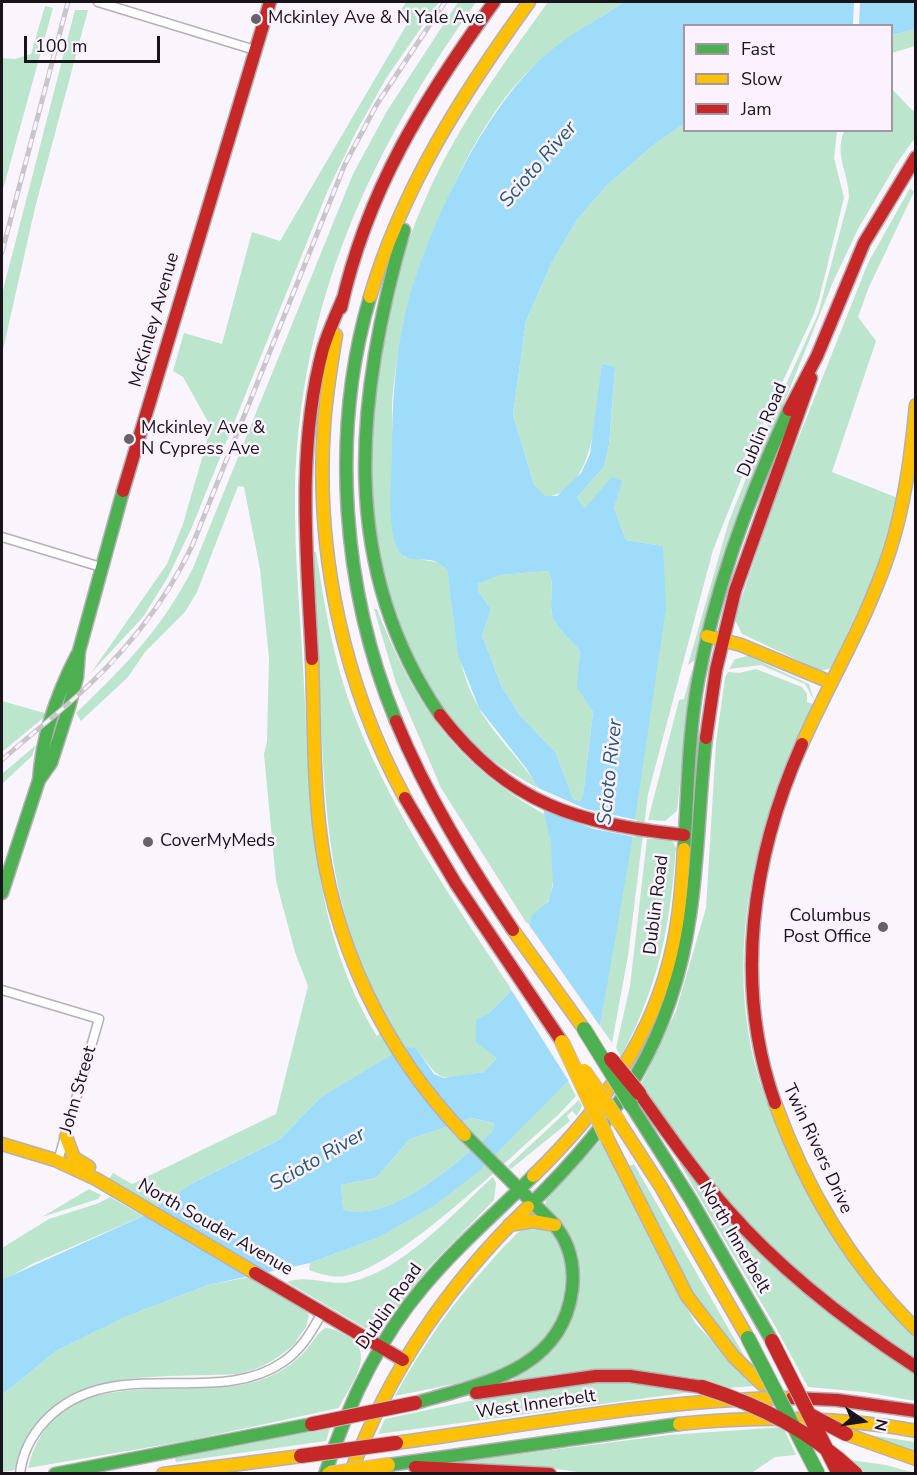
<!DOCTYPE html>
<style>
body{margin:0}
#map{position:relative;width:917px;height:1475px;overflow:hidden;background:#faf4fc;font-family:"Nunito Sans",sans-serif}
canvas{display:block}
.frame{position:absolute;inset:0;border:3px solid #181419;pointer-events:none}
.legend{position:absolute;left:683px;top:24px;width:210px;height:108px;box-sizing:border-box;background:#fbf1ff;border:2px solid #a099a3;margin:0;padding:8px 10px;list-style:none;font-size:18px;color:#181419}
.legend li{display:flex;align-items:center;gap:12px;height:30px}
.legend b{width:30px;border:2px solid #a099a3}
.north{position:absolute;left:833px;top:1391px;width:60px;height:60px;-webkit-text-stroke:4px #fbf1ff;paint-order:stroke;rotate:103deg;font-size:16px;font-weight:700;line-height:24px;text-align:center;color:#181419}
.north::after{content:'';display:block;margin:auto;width:21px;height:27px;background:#181419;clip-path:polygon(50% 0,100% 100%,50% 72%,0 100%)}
.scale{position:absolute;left:24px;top:36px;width:136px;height:27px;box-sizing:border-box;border:3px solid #181419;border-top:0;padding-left:8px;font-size:18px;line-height:21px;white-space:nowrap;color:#181419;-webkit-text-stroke:4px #fbf1ff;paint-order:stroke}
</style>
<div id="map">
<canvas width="917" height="1475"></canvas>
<div class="frame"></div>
<ul class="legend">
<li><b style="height:8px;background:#4caf50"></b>Fast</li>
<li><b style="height:8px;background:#ffc107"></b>Slow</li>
<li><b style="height:8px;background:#c62828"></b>Jam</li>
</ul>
<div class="north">N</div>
<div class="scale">100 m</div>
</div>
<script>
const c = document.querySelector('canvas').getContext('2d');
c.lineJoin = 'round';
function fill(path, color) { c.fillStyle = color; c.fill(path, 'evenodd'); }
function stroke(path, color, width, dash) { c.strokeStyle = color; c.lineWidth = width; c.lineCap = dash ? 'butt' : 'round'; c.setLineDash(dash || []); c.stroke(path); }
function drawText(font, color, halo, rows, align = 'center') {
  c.font = font + ' "Nunito Sans",sans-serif'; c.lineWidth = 5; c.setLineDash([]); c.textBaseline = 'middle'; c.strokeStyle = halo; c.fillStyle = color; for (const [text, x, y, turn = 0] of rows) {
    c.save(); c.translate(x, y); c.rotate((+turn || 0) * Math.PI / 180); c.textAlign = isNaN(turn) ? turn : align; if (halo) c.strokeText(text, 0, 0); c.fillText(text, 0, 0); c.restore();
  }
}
fill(new Path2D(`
 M406,2H439L387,77L356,132L328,190L192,527L168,577L143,617L91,673L167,564L183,524L211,427L183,377L173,371L184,333L222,344L252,232L280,241L407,24L395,19Z
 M458,2H476C370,152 299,303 295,491C294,561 302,633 305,704C310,818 315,935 377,1036L391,1025C334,926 327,837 321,726C318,668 315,610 312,552H316C325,608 334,664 355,717C393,815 455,903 512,990L488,1014L497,1058L484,1072C438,1079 444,1086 416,1048L320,1098L279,1140L191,1184L157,1207L109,1179L113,1173L132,1184L276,1114L308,986L295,952L276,881L264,754L267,741L269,658L260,569L244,487L238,486L197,592L185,612L145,652L128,677L81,721L76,713C126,665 161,630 193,568L353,174L387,111Z
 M548,2H624C592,22 560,42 532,68C459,135 394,313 392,412C391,456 400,511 404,557L437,562L447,569C455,616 454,665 479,708C494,736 522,760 539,789C519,777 496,765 479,749C340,613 351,368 424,202C455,129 502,66 548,2Z
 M45,6L53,8L2,193V58L15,59L31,54Z
 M75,10H88L35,208L2,354V294Z
 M915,29V46L892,53V35Z
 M892,89L913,111L915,109V138L897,163L858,229L833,282L745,499L712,593L695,660L688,665L729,521L765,431L818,314L849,198C849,173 834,156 844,131L892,130Z
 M684,124V130L837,131L834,158L844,198L819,299L813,316L763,424L713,550L648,794L628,956L612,1043L600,1026L645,745L663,546L626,540L614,508L621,481L612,478L584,510L577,497L604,467L609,445L615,367L602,363C597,402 597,493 545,497L534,485L513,415L526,321L552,262L577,220L606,186L656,143Z
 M910,188L914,192L869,287L858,317L876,341L832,472L898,498L873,579L831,668L821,671L742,634L735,620L737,611L779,487L868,263Z
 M548,571C557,586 546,606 555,622C561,632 572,642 580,651L578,687L593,712L583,796L580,801L573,799L556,753L519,714L501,685L482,635L491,609L478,591V584L500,575Z
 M374,609H377C414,704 455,764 546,815C550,837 559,881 548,901C542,913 533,910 529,927L441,788L396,683Z
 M748,656L809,684L814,700L805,684L761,665L729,669L735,659Z
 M692,669L677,811L665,821L648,820L679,700L684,699Z
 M756,669L802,687L807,694V702L813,704C797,743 779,782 766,823C741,904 734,996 759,1079C769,1112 784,1144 800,1175C829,1235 864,1292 915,1336V1359C831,1304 752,1236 690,1156C673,1133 657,1108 641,1084L676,1011L706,908L716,743L725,678L728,672L739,673Z
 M2,701L48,714L2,752Z
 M36,745L32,756L2,784V774Z
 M647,839H668L673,842L676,848C669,932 660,981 621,1057L616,1048L630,986Z
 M568,1081L576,1096L557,1116C512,1155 399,1267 345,1276C332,1278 320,1274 309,1270L310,1263L377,1238L522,1126Z
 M579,1100L582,1106L577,1116L572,1111L567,1116L570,1121L511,1169L508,1166Z
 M472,1118L494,1123L492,1132C459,1161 390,1225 343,1209L341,1185L376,1178L410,1139Z
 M600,1141L674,1286L696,1324L755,1386L728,1388L689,1377L631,1370L561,1373L514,1381L513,1378L535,1365L578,1290L545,1205L546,1200Z
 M682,1162L724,1213L915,1374V1401L864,1392L808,1387L775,1326L680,1164Z
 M634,1164L750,1366L699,1305L629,1166Z
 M493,1177L496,1183L494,1200L428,1268L385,1324L379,1328H365L287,1282C308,1274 329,1286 350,1282C403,1271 454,1212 493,1177Z
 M89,1189L101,1195L98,1199L42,1217Z
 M110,1197L143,1216L32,1264L2,1281V1248L49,1219L99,1203Z
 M526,1226L552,1232C565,1250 567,1272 564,1294C555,1374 458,1382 395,1396C422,1346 454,1301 493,1259C503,1248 513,1236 526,1226Z
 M249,1277L306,1311L309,1315L306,1327L296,1341L297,1342C279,1358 262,1369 237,1374C149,1379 43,1363 15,1470L2,1472V1395L56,1351L125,1317L208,1285Z
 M325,1328C334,1328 339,1332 347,1336C378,1354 350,1384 339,1408L191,1440L28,1468C56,1357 178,1403 258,1381C277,1375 294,1364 307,1349C313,1342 317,1333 325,1328Z
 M621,1380L691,1392L378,1434L385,1419L507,1393Z
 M783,1427L796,1455L775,1457L750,1474H591L544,1467L458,1462L669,1435Z
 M330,1428L326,1441L176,1462L175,1458Z
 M856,1433L915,1442V1454Z
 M850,1460L886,1465L915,1473H865Z`), '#bce5ce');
fill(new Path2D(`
 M624,2H915V29L892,35V26H684V124L656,143L606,186L577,220L552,262L526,321L513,415L534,485L545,496H557L581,473L590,454L602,363L615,367L609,445L604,467L577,497L584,509L612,477L622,481L614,508L626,540L663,546L666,608L631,847L600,1026L586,1057L568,1081L479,1171L435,1205L377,1238L310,1263L208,1285L125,1317L56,1351L2,1395V1281L4,1279L143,1216L191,1184L279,1140L320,1098L405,1047L416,1048L434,1074L444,1078L484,1072L497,1058L476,1042V1020L488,1014L512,990L532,915L548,902L553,886L551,844L539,789L526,768L479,708L458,655L447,569C443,567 439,563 435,561C424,558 405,563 398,550C386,526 392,477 392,451C392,404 395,356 406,311C425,235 475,128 529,71C555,42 592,23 624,2ZM548,571C557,585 546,606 555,622C561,632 572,642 580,651L577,687L593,712L583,796L580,801L573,799L556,753L519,714L501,685L482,635L491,609L478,591V584L500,575ZM472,1118L494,1123L492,1132C459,1161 390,1225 343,1209L341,1185L376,1178L410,1139Z`), '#9edcfa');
fill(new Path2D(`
 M854,2H860L859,25H853Z
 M534,786L586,809L637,820L635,837L594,829L542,810Z
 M527,922L602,1029L588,1059L570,1083L510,988Z`), '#faf4fc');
const street = new Path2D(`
 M98,2L255,50
 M2,537L101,567
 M2,990L99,1019L58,1161
 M20,1474C22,1454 32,1435 45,1421C110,1352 216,1409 283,1362C302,1349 311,1332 322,1313`);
const fast = new Path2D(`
 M404,230C356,395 337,565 440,715
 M370,297C330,433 342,590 396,721
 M39,780C42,736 57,694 77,655
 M684,849C688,793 688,737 698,681C715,589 749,496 789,410
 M2,893L39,780L51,763L69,707L77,677L79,651L123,491
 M631,1105L691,1200L772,1341
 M528,1207C618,1119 672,1042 690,915C699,856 699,796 706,738
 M415,1403C480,1384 562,1371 572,1290C575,1265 569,1241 552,1222L465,1135
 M388,1465L679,1424
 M55,1474L312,1424
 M325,1474C347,1407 377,1341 423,1287C456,1247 496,1213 533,1176`);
const slow = new Path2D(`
 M370,297C402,188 463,93 529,2
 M336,335C331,365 326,395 324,426C315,553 344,686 405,798
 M707,636L741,645L830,682
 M312,659C314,714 313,769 319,823C331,941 384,1051 465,1135
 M802,744C830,681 867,620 889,553C905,505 911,455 916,405
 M513,930L584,1029
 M775,1103C806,1189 851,1265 916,1329
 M619,1122L661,1187L748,1338
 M66,1137L74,1158L89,1167
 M607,1138L687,1296L734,1357L762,1384
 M2,1144L55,1160L96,1179L255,1273
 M533,1176C600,1111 654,1037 673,945C680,913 682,881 684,849
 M509,1225L533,1221L555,1225
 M679,1424C759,1416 836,1416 916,1431
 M846,1434L916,1459
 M396,1443C527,1425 659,1399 792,1398
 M163,1474L301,1456
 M350,1474C390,1370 448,1284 528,1207`);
const jam = new Path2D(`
 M341,308C367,190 424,99 494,2
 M789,410L817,356L864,243L916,157
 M123,491L270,2
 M312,659C307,557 296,449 323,349C328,332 336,315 343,298
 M440,715C510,805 576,823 684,835
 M396,721C427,796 468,863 513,930
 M706,738L716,670L735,591L811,378
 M405,798L456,884L562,1042
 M639,1093C667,1132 695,1173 727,1209C782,1272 847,1322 916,1367
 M775,1103C733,984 752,857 802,744
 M255,1273L403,1360
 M476,1393L596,1376H630L702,1387
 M792,1398L837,1400L916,1411
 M415,1467L550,1474`);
stroke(street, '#b5b0b6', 11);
stroke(fast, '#b5b0b6', 15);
stroke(slow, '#b5b0b6', 15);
stroke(jam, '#b5b0b6', 15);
stroke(street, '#fefdff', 8);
stroke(fast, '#4caf50', 12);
stroke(slow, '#ffc107', 12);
stroke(jam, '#c62828', 12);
const rail = new Path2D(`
 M2,252L68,2
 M2,760C23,741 46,723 68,704C120,659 162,609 192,546L345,164L377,104L445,2`);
stroke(rail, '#c8c6c9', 5);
stroke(rail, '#fbf1ff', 3, [9]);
const fastBridge = new Path2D(`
 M584,1029L631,1105
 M748,1338L818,1474`);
const slowBridge = new Path2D(`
 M562,1042L607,1138
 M584,1071L619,1122
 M329,1474L388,1465`);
const jamBridge = new Path2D(`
 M611,1059L639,1093
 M772,1341L839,1474
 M702,1387C762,1406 810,1431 856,1474
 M810,1415L846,1434
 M312,1424L415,1403
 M301,1456L396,1443`);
stroke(fastBridge, '#c7bdc1', 16, []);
stroke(slowBridge, '#c7bdc1', 16, []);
stroke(jamBridge, '#c7bdc1', 16, []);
stroke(fastBridge, '#4caf50', 14);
stroke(slowBridge, '#ffc107', 14);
stroke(jamBridge, '#c62828', 14);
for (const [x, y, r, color] of [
 [256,19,6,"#676268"],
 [129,439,6,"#676268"],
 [148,842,6,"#676268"],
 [883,927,6,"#676268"]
]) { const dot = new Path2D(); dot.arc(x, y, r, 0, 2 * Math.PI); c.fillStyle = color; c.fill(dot); stroke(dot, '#fbf1ff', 2); }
drawText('18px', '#181419', '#fbf1ff', [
 ["Mckinley Ave & N Yale Ave",268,19],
 ["Mckinley Ave &",141,429],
 ["N Cypress Ave",141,450],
 ["CoverMyMeds",160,842],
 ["Columbus",871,917,"right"],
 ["Post Office",871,938,"right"]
], 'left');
drawText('18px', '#181419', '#fbf1ff', [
 ["McKinley Avenue",155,320,-74],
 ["Dublin Road",763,430,-67],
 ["Dublin Road",657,905,-83],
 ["John Street",79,1090,-74],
 ["Twin Rivers Drive",817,1149,65],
 ["North Souder Avenue",215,1228,30],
 ["North Innerbelt",734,1238,60],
 ["Dublin Road",390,1307,-55],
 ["West Innerbelt",536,1405,-8]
]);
drawText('italic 20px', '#295b70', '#fbf1ff', [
 ["Scioto River",539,165,-49],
 ["Scioto River",611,772,-84],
 ["Scioto River",318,1160,-30]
]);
</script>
